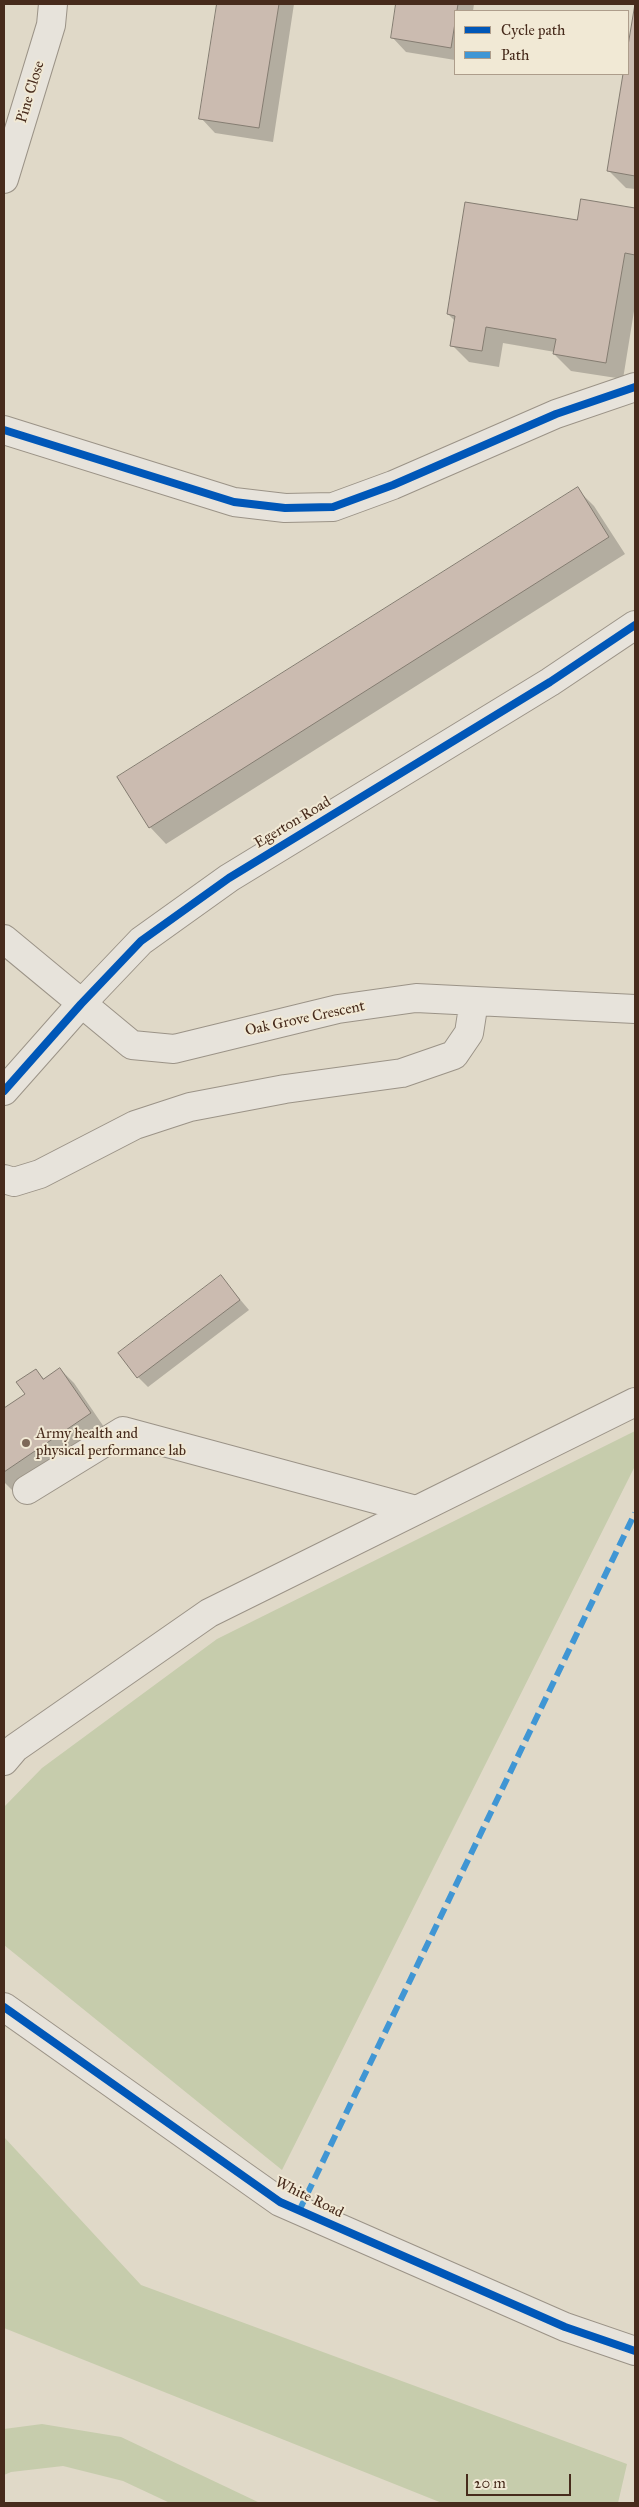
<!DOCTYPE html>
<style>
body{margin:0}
#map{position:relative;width:639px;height:2507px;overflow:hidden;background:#e0d9c8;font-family:"IM FELL Great Primer",serif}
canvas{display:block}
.frame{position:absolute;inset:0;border:5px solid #472b1c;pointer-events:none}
.legend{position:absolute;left:454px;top:10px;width:175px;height:65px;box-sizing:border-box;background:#f1e9d5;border:1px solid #ad9d8b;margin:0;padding:6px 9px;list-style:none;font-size:15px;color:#472b1c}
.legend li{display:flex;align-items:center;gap:10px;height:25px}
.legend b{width:25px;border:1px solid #ad9d8b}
.scale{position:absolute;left:466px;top:2474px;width:105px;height:22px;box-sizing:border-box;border:2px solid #472b1c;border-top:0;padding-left:6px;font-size:15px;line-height:18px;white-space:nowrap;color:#472b1c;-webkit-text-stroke:4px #f1e9d5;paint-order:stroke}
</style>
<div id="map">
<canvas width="639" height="2507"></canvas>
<div class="frame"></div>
<ul class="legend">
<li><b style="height:6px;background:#0057b8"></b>Cycle path</li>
<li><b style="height:6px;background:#4096d4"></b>Path</li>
</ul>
<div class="scale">20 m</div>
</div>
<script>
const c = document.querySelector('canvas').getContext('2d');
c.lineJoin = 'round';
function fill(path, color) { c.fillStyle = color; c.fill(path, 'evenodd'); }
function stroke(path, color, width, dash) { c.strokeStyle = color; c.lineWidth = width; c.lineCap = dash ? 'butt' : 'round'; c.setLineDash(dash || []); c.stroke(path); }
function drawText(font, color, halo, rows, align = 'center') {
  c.font = font + ' "IM FELL Great Primer",serif'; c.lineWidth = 4; c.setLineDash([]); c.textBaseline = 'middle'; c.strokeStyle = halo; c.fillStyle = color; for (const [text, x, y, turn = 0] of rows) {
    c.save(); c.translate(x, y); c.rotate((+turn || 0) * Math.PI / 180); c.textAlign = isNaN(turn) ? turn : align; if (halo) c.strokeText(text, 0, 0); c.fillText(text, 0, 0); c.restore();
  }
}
fill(new Path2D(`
 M635,1431V1466L282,2170L4,1945V1807L42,1768L217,1639Z
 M4,2137L141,2285L627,2464L618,2503H442L4,2328Z
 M42,2424L121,2437L260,2503H170L123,2481L63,2466L11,2472L4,2475V2429Z`), '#c6ccac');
fill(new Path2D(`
 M218,4H294L273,142L215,133L201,118Z
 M398,4H474L473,11H455V60L406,52L392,37Z
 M635,7V189L626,188L609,171L624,74H628V54Z
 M582,201L635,210V305L623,379L571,371L554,354L555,352L503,343L499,367L469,362L452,345L456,322L448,314L578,222Z
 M577,489L594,506L625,554L166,844L150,827Z
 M221,1277L249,1310L148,1387L138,1377Z
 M60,1369L74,1383L104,1427L12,1490L4,1482V1410L26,1394L36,1370L45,1380Z`), '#0003');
const building = new Path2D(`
 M217,4H279L259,128L199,119Z
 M396,4H458L451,48L391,38Z
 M635,4V176L607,171L623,74H628V46Z
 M581,199L635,208V255L625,253L606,363L553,354L556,339L486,327L482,351L450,346L455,316L447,314L465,202L577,220Z
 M578,487L609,537L149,828L117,777Z
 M221,1275L240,1300L137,1378L118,1353Z
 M60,1368L91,1413L4,1472V1408L25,1394L16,1382L36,1369L43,1379Z`);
fill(building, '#cbbbb0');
stroke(building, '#847c71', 1);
const minor = new Path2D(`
 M4,179L51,25L53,4
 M4,430L234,502L285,508L333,507L393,485L556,414L635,387
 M4,939L132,1045L174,1049L338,1009L416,998L635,1009
 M4,1091L81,1004L141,941L229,878L550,682L635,625
 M4,1179L14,1182L40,1174L135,1125L190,1107L285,1089L402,1073L454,1055L469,1033L474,1001
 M27,1490L123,1431L416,1510
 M4,1761L15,1748L209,1613L635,1402
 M4,2007L280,2202L565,2327L635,2351`);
stroke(minor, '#9b9387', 30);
stroke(minor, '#e7e3db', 28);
stroke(new Path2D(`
 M299,2211L635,1513`), '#4096d4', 6, [12, 6]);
stroke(new Path2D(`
 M4,430L234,502L285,508L333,507L393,485L556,414L635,387
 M4,1091L81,1004L141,941L229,878L550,682L635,625
 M4,2007L280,2202L565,2327L635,2351`), '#0057b8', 8);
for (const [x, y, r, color] of [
 [26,1443,5,"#7d6858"]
]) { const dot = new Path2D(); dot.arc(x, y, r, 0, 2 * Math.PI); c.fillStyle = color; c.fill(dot); stroke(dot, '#f1e9d5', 2); }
drawText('15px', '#472b1c', '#f1e9d5', [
 ["Pine Close",31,92,-73],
 ["Egerton Road",293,823,-31],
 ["Oak Grove Crescent",305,1019,-12],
 ["White Road",309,2198,26]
]);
drawText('15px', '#472b1c', '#f1e9d5', [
 ["Army health and",36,1434],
 ["physical performance lab",36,1451]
], 'left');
</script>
